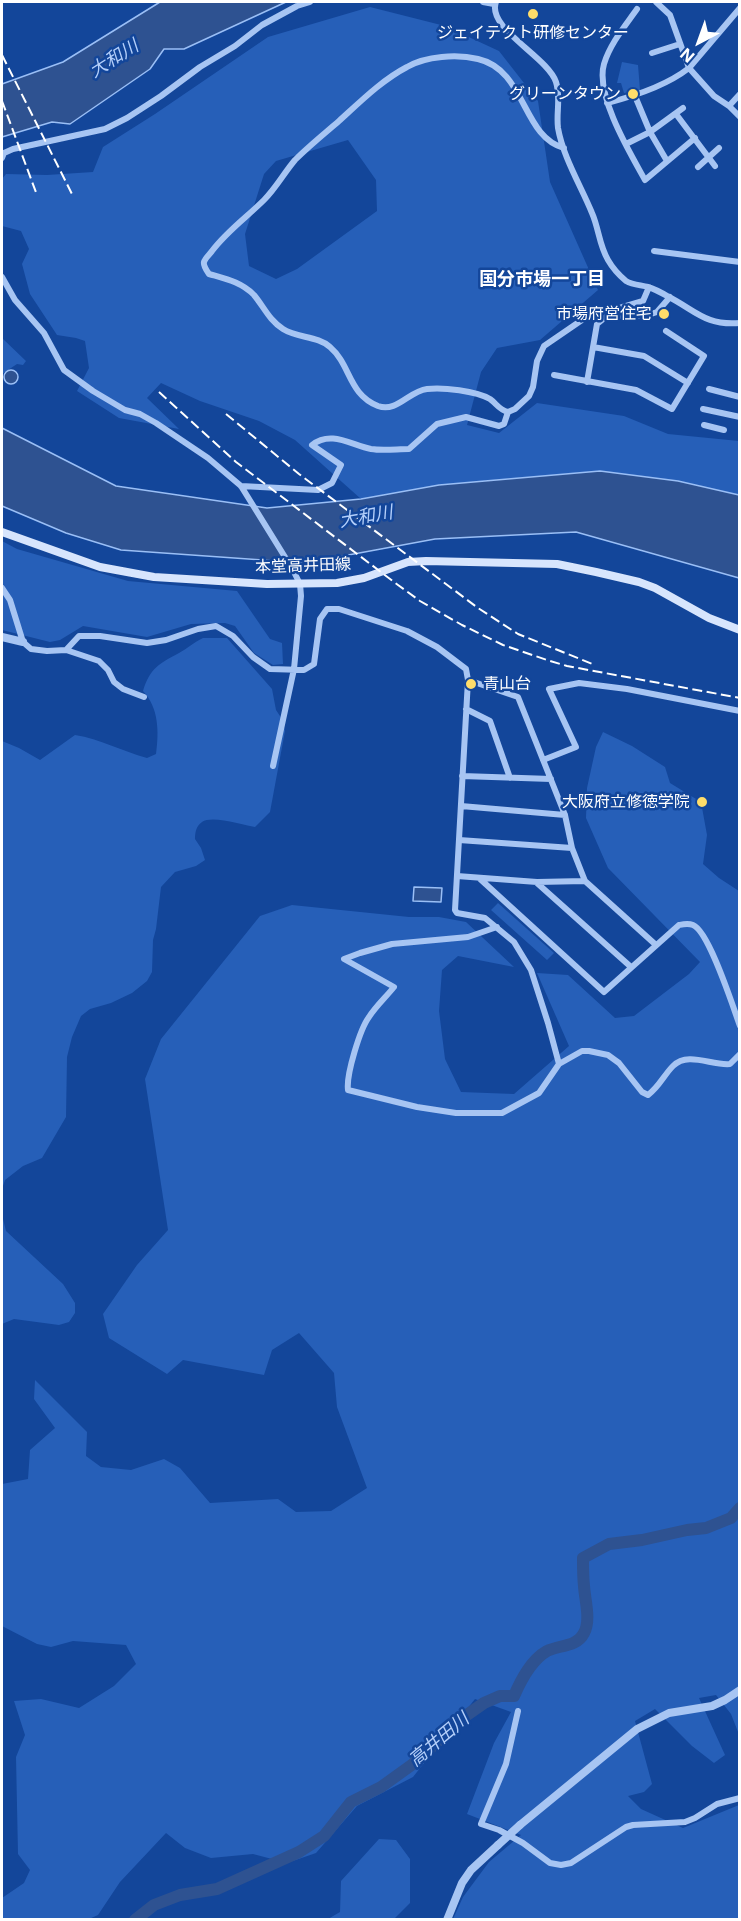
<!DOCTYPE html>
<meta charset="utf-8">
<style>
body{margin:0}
#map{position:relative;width:741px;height:1921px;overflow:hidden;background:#13469a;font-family:Inter,sans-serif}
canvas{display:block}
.frame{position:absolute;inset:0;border:3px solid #fff;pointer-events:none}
.north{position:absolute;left:669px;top:12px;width:60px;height:60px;-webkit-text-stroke:4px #13469a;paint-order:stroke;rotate:221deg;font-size:16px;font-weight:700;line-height:24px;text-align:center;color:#fff}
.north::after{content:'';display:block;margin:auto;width:21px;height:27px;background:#fff;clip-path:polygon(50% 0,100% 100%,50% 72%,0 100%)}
</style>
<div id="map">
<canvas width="741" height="1921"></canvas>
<div class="frame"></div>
<div class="north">N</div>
</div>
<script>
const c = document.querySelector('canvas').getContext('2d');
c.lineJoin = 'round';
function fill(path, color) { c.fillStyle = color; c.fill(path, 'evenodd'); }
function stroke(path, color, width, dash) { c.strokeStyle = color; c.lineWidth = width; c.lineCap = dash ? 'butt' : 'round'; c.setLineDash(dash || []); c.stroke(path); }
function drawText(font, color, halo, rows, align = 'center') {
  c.font = font + ' Inter,"Noto Sans JP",sans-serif'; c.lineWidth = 5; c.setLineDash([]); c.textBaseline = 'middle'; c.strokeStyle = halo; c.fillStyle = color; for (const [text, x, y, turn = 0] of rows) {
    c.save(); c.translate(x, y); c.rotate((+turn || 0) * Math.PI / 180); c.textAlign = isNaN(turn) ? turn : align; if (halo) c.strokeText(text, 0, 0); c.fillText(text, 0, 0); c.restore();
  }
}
fill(new Path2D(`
 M370,7L445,26L499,51L538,101L550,182L598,290L540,340L497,348L481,372L467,425L499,433L537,403L624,416L668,434L739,441V495L678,481L600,471L439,485L361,499L295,440L259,421L200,401L161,383L147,398L179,429L119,418L77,391L89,368L85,341L76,338L57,335L30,294L22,264L29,249L21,231L2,226V179L6,174L47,175L93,172L103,147L155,114L268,37ZM348,140L376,180L377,211L297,269L276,279L249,266L245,234L264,174L276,161Z
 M622,62L638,65L640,90L624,93L621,83H617Z
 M2,338L26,361L23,365L17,364L2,374Z
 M2,541L17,549L128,581L237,591L270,639L282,643L283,664L273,665L254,653L235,626L225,623L191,624L147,637L83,626L60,640L50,642L2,630Z
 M203,638H227L272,689L276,710L282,719L285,731L270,812L255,827C243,825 212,815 202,822C196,826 195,833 195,839L201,848L205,860L196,866L175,872L161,887L156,929L153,940L152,972L147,981L132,993L111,1003L90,1009L81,1016L72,1037L67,1057L66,1117L42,1158L23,1166L5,1180L2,1189V741L19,748L40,760L75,735C100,739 122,751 147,758L156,754C159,732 159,708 143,691C150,668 159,664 179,653C187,649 194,642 203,638Z
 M603,732L632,746L665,767L670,783L701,802L707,835L703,864L719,878L739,891L740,1737L731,1714L716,1695L699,1698L725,1755L714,1763L692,1746L655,1709L635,1721L652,1784L644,1792L628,1796L641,1809L683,1828L739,1805V1919H453L463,1897L489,1862L521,1835L467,1814L494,1743L511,1712L475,1699L413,1777L357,1806L316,1853L287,1863L253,1854L211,1858L185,1848L166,1833L120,1882L98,1915L89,1919L2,1920V1898L24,1883L30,1870L18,1854L16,1757L25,1735L14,1701L41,1699L79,1708L114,1686L136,1664L126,1645L73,1641L51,1647L37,1644L2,1626V1484L28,1479L30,1450L55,1428L34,1399L35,1380L87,1432L86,1456L101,1467L131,1470L164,1459L180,1468L210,1503L278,1499L296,1512L331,1511L367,1488L337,1407L334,1373L299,1333L272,1350L264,1375L183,1360L167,1374L109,1338L103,1314L137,1265L168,1230L145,1079L161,1039L260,916L292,905L409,917H439L466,922L514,967L458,956L442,970L439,1011L445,1059L461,1092L514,1094L569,1046L537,973L568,975L615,1018L634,1016L689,974L700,962L608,868L586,818L587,788L596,747Z
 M498,903L554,953L547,960L491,910Z
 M2,1215L6,1231L63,1284L75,1303V1313L69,1322L59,1325L14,1319L2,1324Z
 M379,1839L396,1840L410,1859V1903L394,1919H328L340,1912L341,1881Z`), '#265fb8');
const water = new Path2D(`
 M160,2H286L184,49H164L150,69L70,124L52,122L2,137V84L63,62Z
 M4 377a7 7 0 1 1 14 0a7 7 0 1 1-14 0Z
 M2,428L116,486L267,508L361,499L439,485L600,471L678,481L739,495V578L576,532L435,539L305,563L121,550L66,533L2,506Z
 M414,887L442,888L441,902L413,901Z`);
fill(water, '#2e5291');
stroke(water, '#9abff6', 1.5);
stroke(new Path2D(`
 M135,1920L154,1905L180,1895L217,1889L299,1852L324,1836L351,1802L381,1787L413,1764L464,1717L484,1703L500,1696H514C521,1680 531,1660 547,1651C559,1645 577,1647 584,1633C591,1620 585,1601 584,1586C583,1577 583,1567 583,1558L609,1544L642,1540L687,1530L706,1528L731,1518L740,1508`), '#2e5291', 12);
stroke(new Path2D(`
 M483,2L494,4
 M496,2C486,28 548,57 556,82C561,97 556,113 558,128C563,157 581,186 592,213C599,229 599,245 608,260C612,267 620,276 626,281C633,285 641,285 648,287C655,289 662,293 669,297C696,311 706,326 740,323
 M656,2L670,15L689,68L714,96L729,106L740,117
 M637,9C625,26 610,44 604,64C595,95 630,153 645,180L695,138
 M652,53L680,44
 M635,96L650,132L667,161
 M607,103C635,96 666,86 689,68L740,8
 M729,106L740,94
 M676,114L715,166
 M626,144L650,132L683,108
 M2,158L4,153L13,149L105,129L127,118L161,96L200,67L235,46L262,25L297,6L310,2
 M698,167L719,148
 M654,251L740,262
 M2,277L15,300L44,333L64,370L93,391L125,410L140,414L156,423L208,458L241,486L293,570L300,584L301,596L294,669L273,766
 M593,347L644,356L688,383
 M554,375L636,390L672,409L704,356L666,331
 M587,382L597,324L607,316L648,315L657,312L670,297
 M709,389L740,397
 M703,409L740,417
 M508,412C498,409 497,404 490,399C476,391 443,387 427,389C409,391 397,413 378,406C348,394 351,365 330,347C318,336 297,338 283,329C269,320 264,307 254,295C241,282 226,279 209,274C207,271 203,266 204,262C205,258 210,254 212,251C227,231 247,217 264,200C276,188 284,173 295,160C309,146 324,134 339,121C360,102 382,80 407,67C426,56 457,54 478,59C526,70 522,137 564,148
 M704,425L724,430
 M241,486L318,490L332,483L341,465L312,445C331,430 351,445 371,449C383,451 397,449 409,449L437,424L466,417L499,426L504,424L508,412L515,409L529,396L533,387L537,361L544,346L598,309H616L643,301L649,287
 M2,588L10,600L23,642L31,649L47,651L66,650L79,636H100L147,643L166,640L198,629L216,626L233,636L253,657L270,669L304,670L314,664L320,619L327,609H339L407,631L437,647L466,669L468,680L455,910L457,913L485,918L514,942L531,970L548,1023L559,1064
 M66,650L99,661L108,670L114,682L123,689L144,697
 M468,680L518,697L565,815L572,848L585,881L656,945
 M466,709L490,721L510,778
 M543,760L576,747L549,689L579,683L627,689L740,711
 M462,776L551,779
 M461,806L565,815
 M459,840L572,848
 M457,876L537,882L585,881
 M479,878L604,992L679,925C684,924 688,923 693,925C709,931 733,1007 740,1026
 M537,883L631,967
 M497,927L468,937L392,944L360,953L344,959L394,987C386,997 376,1006 369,1017C360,1029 346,1075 348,1090L417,1107L456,1113H502L539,1093L559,1064L582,1051H589L608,1055L619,1063L642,1092L648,1095C659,1087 664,1075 673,1066C688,1051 712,1066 730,1064L740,1054
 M518,1711L506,1764L481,1824L499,1830L523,1843L550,1863L561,1865L571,1863L626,1827L633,1825L685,1822L695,1818L717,1804L740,1798`), '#a7c5f3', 6);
stroke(new Path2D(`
 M2,637L23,642
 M520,1825L637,1729L669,1713L712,1706L725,1700L740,1690
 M447,1920L462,1883L471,1870L498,1845`), '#a7c5f3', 8);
stroke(new Path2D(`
 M2,532L100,567L154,577L267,584L337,583L364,578L408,562L426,561L557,564L596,572L639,582L655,588L709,618L740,630`), '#d7e5fd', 8);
stroke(new Path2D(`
 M2,55L72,194
 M2,101L37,195
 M159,392L236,462L398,585L420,601L462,625L503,645L547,660L567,666L740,698
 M226,414L299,474L478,608L518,634L595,665`), '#fff', 2, [10, 4.5]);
stroke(new Path2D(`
 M498,1845L520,1825`), '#a7c5f3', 8);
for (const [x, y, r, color] of [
 [533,14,6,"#ffdd6a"],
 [633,94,6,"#ffdd6a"],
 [664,314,6,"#ffdd6a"],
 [471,684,6,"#ffdd6a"],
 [702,802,6,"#ffdd6a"]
]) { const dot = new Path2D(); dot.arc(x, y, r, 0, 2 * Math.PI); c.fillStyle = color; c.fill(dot); stroke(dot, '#13469a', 2); }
drawText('16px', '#fff', '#13469a', [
 ["ジェイテクト研修センター",533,33,"center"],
 ["グリーンタウン",621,94],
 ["市場府営住宅",652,314],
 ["青山台",483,684,"left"],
 ["大阪府立修徳学院",690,802]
], 'right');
drawText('16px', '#fff', '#13469a', [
 ["本堂高井田線",303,566,-2]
]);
drawText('italic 18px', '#b4cffa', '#13469a', [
 ["大和川",114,59,-32],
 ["大和川",366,517,-10],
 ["高井田川",439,1740,-40]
]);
drawText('bold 18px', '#fff', '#13469a', [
 ["国分市場一丁目",542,280]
]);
</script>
